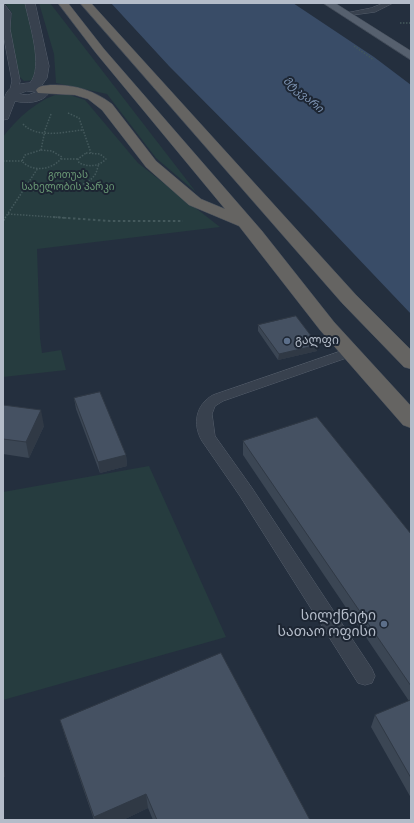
<!DOCTYPE html>
<meta charset="utf-8">
<style>
body{margin:0}
#map{position:relative;width:414px;height:823px;overflow:hidden;background:#242f3e;font-family:"Archivo Narrow",sans-serif}
canvas{display:block}
.frame{position:absolute;inset:0;border:4px solid #b4bcc9;pointer-events:none}
</style>
<div id="map">
<canvas width="414" height="823"></canvas>
<div class="frame"></div>
</div>
<script>
const c = document.querySelector('canvas').getContext('2d');
c.lineJoin = 'round';
function fill(path, color) { c.fillStyle = color; c.fill(path, 'evenodd'); }
function stroke(path, color, width, dash) { c.strokeStyle = color; c.lineWidth = width; c.lineCap = dash ? 'butt' : 'round'; c.setLineDash(dash || []); c.stroke(path); }
function drawText(font, color, halo, rows, align = 'center') {
  c.font = font + ' "Archivo Narrow","Noto Sans Georgian",sans-serif'; c.lineWidth = 4; c.setLineDash([]); c.textBaseline = 'middle'; c.strokeStyle = halo; c.fillStyle = color; for (const [text, x, y, turn = 0] of rows) {
    c.save(); c.translate(x, y); c.rotate((+turn || 0) * Math.PI / 180); c.textAlign = isNaN(turn) ? turn : align; if (halo) c.strokeText(text, 0, 0); c.fillText(text, 0, 0); c.restore();
  }
}
fill(new Path2D(`
 M5,3H25L39,66L35,80L24,81L19,76L10,30L12,13Z
 M39,3H50L196,192L156,158L107,94L56,83L54,54Z
 M55,95H70L85,100L138,163L220,227L37,249L40,338L42,353L61,350L66,370L3,377V137C16,120 35,102 55,95Z
 M149,466L226,637L3,700V492Z`), '#263c3f');
fill(new Path2D(`
 M111,3H293L374,57L411,85V314L314,212L169,66Z`), '#394c67');
const service = new Path2D(`
 M384,3H393L375,12L345,16L341,14L371,8Z
 M3,4L5,5L11,13L10,29L20,81L18,90L14,93L10,90L12,81L3,33Z
 M350,348L355,349L357,352L355,355L223,401L215,406L212,414L215,436L252,488L372,669L375,676L372,683L365,685L358,683L240,496L202,441C192,424 196,404 213,395Z`);
const tertiary = new Path2D(`
 M25,3H35L49,66L47,78L42,85L46,87L49,93C42,103 26,104 15,101L8,119L3,120C3,97 3,84 30,83C44,67 29,23 25,3ZM27,91L36,92L28,95L19,94Z`);
const primary = new Path2D(`
 M323,3H335L411,51V60Z`);
const trunk = new Path2D(`
 M58,3H68L104,49L262,231L334,322L411,406V428L403,425L320,330L239,226L189,205L146,167L102,110L88,99L75,95L38,93L36,90C39,85 45,86 50,85C73,84 94,90 112,104L156,161L201,199L225,209L96,53Z
 M80,3H91L356,295L411,350V369L404,367L342,303Z`);
stroke(service, '#565f6c', 1);
stroke(tertiary, '#565f6c', 1);
stroke(primary, '#414a57', 1);
stroke(trunk, '#434c59', 1);
stroke(new Path2D(`
 M400,23H411
 M354,46L374,60
 M68,113L79,118L91,153
 M23,124C37,139 64,132 82,130
 M41,150L52,151L62,157C54,170 32,173 22,161L25,155Z
 M41,150L45,130L51,114
 M86,153L100,154L106,159C98,167 89,167 79,163L78,159Z
 M61,159H78
 M3,161H22
 M24,190C43,191 81,193 94,176C97,173 97,168 99,164
 M8,214L67,218
 M5,218L38,168`), '#44595c', 1.5, [1.5, 1.5]);
stroke(new Path2D(`
 M53,217L110,221H183
 M3,221L6,217`), '#44595c', 2, [2.5, 2.5]);
fill(service, '#38414e');
fill(tertiary, '#38414e');
fill(primary, '#56606e');
fill(trunk, '#656462');
fill(new Path2D(`
 M258,325L317,351L278,360L258,331Z
 M74,398L126,455L127,466L100,473L76,409Z
 M3,405L44,426L29,458L3,454Z
 M243,441L411,534V798L371,727L375,715L409,701L243,455Z
 M60,720L310,820H153L148,808L123,820H94L65,736Z`), '#3b4654');
fill(new Path2D(`
 M318,345L317,351L278,360L279,354Z
 M41,410L44,426L29,458L26,442Z
 M126,455L127,466L100,473L98,462Z
 M3,756L5,777H3Z
 M146,794L148,808L123,820H95L94,817Z`), '#303945');
const building = new Path2D(`
 M296,316L318,345L279,354L258,325Z
 M100,392L126,455L98,462L74,398Z
 M3,405L41,410L26,442L3,439Z
 M317,417L411,534V686L243,441Z
 M221,653L310,820H157L146,794L94,817L60,720Z
 M411,700V778L375,715Z`);
fill(building, '#455162');
stroke(building, '#303945', 1);
for (const [x, y, r, color] of [
 [287,341,4,"#5c6f8a"],
 [384,624,4,"#5c6f8a"]
]) { const dot = new Path2D(); dot.arc(x, y, r, 0, 2 * Math.PI); c.fillStyle = color; c.fill(dot); stroke(dot, '#1d2633', 1.5); }
drawText('10px', '#6b9a76', '#1d2633', [
 ["გოთუას",68,175],
 ["სახელობის პარკი",68,187]
]);
drawText('italic 11px', '#7c92b1', '#1d2633', [
 ["მტკვარი",303,95,40]
]);
drawText('12px', '#b4bcc9', '#1d2633', [
 ["გალფი",295,341]
], 'left');
drawText('14px', '#b4bcc9', '#1d2633', [
 ["სილქნეტი",376,616],
 ["სათაო ოფისი",376,632]
], 'right');
</script>
